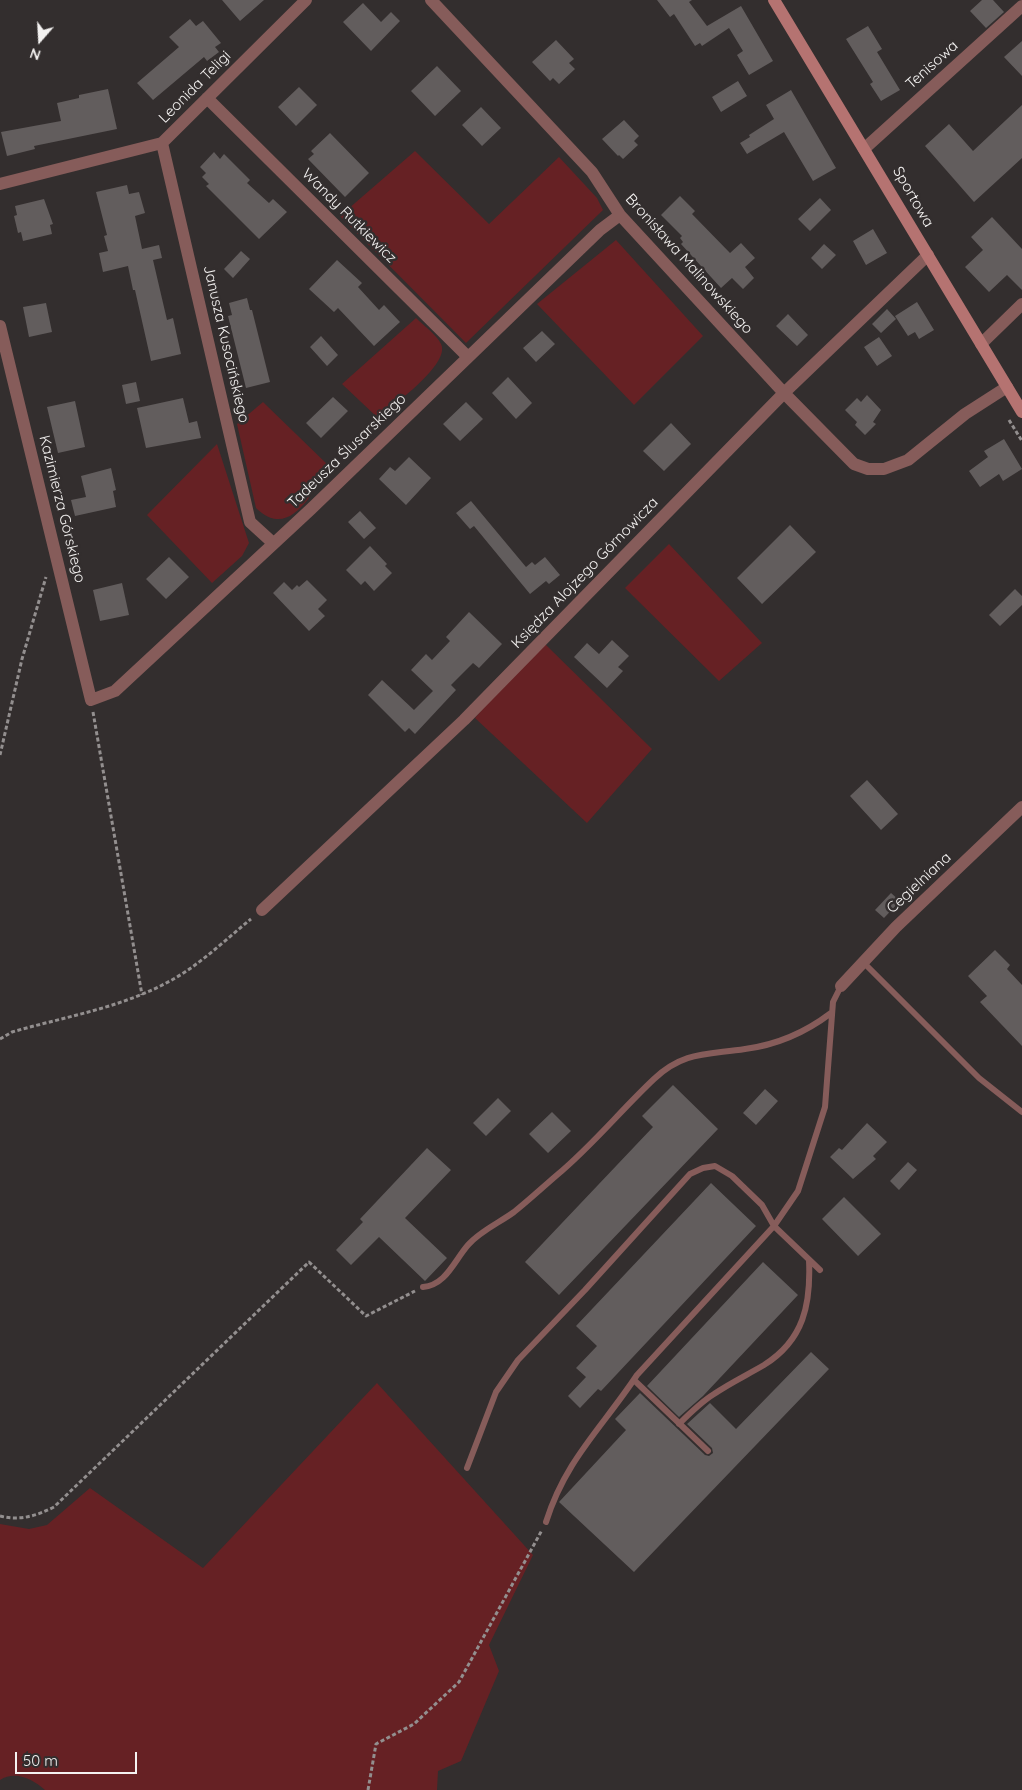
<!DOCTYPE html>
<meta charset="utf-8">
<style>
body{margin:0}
#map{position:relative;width:1022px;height:1790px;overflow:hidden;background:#332e2e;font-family:Quicksand,sans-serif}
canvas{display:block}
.north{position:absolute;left:15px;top:15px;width:50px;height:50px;-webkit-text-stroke:4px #332e2e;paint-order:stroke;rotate:199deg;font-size:14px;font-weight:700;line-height:20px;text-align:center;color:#f4f2f1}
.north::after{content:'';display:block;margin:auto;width:18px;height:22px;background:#f4f2f1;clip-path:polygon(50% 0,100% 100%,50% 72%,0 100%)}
.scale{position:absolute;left:15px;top:1752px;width:122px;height:22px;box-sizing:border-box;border:2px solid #f4f2f1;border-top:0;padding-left:6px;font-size:15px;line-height:18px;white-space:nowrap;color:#f4f2f1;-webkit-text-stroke:4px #332e2e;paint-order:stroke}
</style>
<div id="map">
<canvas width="1022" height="1790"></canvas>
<div class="north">N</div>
<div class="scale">50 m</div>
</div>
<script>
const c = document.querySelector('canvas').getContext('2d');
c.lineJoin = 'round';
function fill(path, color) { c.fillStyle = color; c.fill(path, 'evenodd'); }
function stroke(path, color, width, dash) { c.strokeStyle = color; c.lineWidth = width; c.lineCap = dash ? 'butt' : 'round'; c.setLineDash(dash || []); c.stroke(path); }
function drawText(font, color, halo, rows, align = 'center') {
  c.font = font + ' Quicksand,sans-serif'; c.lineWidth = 5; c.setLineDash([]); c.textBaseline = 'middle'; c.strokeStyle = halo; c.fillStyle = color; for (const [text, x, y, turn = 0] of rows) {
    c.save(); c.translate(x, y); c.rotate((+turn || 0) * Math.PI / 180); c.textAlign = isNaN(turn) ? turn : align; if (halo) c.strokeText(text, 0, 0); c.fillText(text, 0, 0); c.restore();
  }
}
fill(new Path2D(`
 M415,151L489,224L559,157L597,198L603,210L466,343L340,216Z
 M616,240L703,336L634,405L537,304Z
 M416,318C423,325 437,335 441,344C451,364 392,406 378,418L342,384Z
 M263,402L330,467C312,492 290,541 256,508L237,424Z
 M217,444L249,543L242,556L212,583L147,515Z
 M669,544L762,643L719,681L625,588Z
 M545,644L652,749L587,823L475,718L495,694Z
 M377,1383L533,1555L489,1645L499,1671L461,1761L438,1771L437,1790H45C33,1779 15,1770 0,1780V1524L29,1529L47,1525L90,1488L203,1568Z`), '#662124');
fill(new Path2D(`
 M222,0H264L240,21Z
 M657,0H692L689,2L707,26L741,6L773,61L749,75L737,55L743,51L729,28L702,46L700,43L695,46L674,14L670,17Z
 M982,0H993L1004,12L986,28L970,11Z
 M363,3L381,22L391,12L400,21L371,51L343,22Z
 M190,19L196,26L203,21L221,43L215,47L219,52L207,61L204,57L153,100L137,83L179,47L169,37Z
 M868,26L882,49L877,52L900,90L881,101L870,84L873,82L846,39Z
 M556,40L574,59L569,63L575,69L559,84L553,78L550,81L532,62Z
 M1022,41V76L1004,57Z
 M437,66L461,91L435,116L411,91Z
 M738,81L747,96L721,112L712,97Z
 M299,87L317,105L296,126L278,107Z
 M108,89L117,129L34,146L35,149L7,156L1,132L61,121L57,103L79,98V95Z
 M791,90L836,168L813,181L784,132L747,154L740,143L750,137L749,135L774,119L766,105Z
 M1022,105V158L974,202L925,146L949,124L973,151Z
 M481,107L501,128L482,146L462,125Z
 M624,120L639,136L634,141L638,145L623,159L619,155L618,156L602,139Z
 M330,133L369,173L345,197L308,159L314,154L311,151Z
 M214,152L220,159L224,154L250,180L247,183L269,203L273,199L287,212L259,239L206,186L209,184L202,177L206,173L200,167Z
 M127,185L129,194L139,192L145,213L135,216L142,249L159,245L162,258L153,260L167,320L173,318L181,354L151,361L135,290H133L128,266L103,272L99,253L108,251L104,236L107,235L96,192Z
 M680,196L695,211L692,214L730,253L741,243L755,258L745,267L754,278L743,289L732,278L721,288L681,244L683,242L680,238L682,236L661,215Z
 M820,198L831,210L810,231L798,219Z
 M44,199L53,224L50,225L52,234L23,241L21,232L18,233L14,216L17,215L15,206Z
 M992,217L1022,249V290L1007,275L989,292L965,267L983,250L971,237Z
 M873,229L887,253L866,265L853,241Z
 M824,244L836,255L822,269L811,258Z
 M241,251L250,259L233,278L224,269Z
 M337,260L362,283L358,287L379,310L384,305L400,322L374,346L338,308L334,312L309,289Z
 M247,298L250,310H252L270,382L246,388L228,316L232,315L229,303Z
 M917,302L934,330L919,339L915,332L908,336L895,316Z
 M46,303L52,332L29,337L23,307Z
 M887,309L896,319L881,333L872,324Z
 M788,314L808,335L797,346L776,326Z
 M542,331L555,344L536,362L523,348Z
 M321,336L338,355L327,366L310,347Z
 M879,337L892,356L877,366L864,347Z
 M508,377L532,403L516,419L492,393Z
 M136,382L140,401L126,404L122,385Z
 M867,395L881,410L873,422L876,424L865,435L855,425L857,422L845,410L857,398L861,402Z
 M333,397L348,411L321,438L306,423Z
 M183,398L189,423L197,421L201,438L146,448L137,408Z
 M75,401L85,447L58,453L47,407Z
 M466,402L483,419L460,441L443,424Z
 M671,423L691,444L664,471L643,451Z
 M1004,439L1022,469L1003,481L999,474L980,487L969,471L988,457L984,451Z
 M409,457L431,478L406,505L379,479L390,467L395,471Z
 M111,468L116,490L113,491L116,507L75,516L71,500L86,497L81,476Z
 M471,501L526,567L532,562L535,565L545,557L560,575L549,584L546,581L530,594L474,526L470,529L456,513Z
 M360,511L376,528L364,539L348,522Z
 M790,525L816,552L762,604L737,578Z
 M370,546L387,564L385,566L392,573L374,591L365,581L361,585L346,570Z
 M169,557L189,577L166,599L146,579Z
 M307,580L327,600L318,609L325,616L309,631L273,593L284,582L292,590L297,585L299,587Z
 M122,583L129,615L100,621L93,590Z
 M1015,589L1022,596V605L1000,626L989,615Z
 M469,612L502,644L479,668L473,663L451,685L456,690L415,734L409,728L405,732L368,695L382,680L414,710L433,691L411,670L426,654L432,660L450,641L446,637Z
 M612,640L629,656L618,667L623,671L607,688L574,657L587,643L599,654Z
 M867,780L898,814L881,830L850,796Z
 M891,893L900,901L884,918L875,910Z
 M995,950L1010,965L1007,969L1022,985V1046L980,1002L987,996L968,976Z
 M673,1085L718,1129L559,1295L525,1262L653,1127L642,1116Z
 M765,1089L778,1101L756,1125L743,1113Z
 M498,1098L511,1111L486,1136L473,1123Z
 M552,1112L571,1131L548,1153L529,1134Z
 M867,1123L887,1142L873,1156L876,1159L853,1179L830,1157L839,1148L842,1150Z
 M427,1148L451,1170L405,1218L447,1258L425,1281L379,1237L351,1265L336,1250L363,1222L360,1219Z
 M908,1162L917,1170L899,1190L890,1181Z
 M711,1183L756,1226L601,1391L598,1389L580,1408L568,1396L586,1377L576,1368L597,1346L576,1326Z
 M844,1197L881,1234L858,1256L822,1219Z
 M763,1262L798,1295L703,1396L679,1417L647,1386Z
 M811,1352L829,1369L634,1572L559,1502L626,1430L615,1419L640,1393L705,1455L709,1456L713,1453L712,1448L687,1424L710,1403L736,1429Z`), '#625d5d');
stroke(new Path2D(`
 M1009,420L1022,441
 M93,712L142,995
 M0,755L22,659L46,577
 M0,1039L12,1032C71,1015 133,1006 185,972C209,956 230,936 251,919
 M0,1516C20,1521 36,1516 54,1507L309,1262L366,1316L415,1291
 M368,1790L376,1744L414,1724L459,1682L542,1530`), '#938f8f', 3, [4, 2.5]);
stroke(new Path2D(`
 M863,962L979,1078L1022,1112
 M423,1287C446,1285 454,1261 468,1245C480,1231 499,1223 514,1212C529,1200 543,1187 557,1175C592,1146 621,1110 654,1079C684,1051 707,1055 745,1049C776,1045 806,1032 831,1013
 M634,1380L708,1451
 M679,1424C690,1413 701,1402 714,1394C730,1383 747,1375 764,1365C804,1340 811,1304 809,1260
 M467,1468L496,1392L518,1360L585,1290L690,1174L703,1168L715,1166L732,1176L762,1205L774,1226L820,1270
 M546,1522C566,1459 602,1428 637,1375L774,1226L798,1191L825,1107L833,1002L841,986`), '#865c5a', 6);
stroke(new Path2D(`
 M431,0L592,172L620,215L784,393L854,464L868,469H884L908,460L965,414L1007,387
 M207,98L468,357
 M162,143L250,522L273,543
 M864,149L1022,6
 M0,184L162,143L306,0
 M0,326L91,700L115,691L311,509L600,230L620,215
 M981,344L1022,304
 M262,910L464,720L784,393L928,255
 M841,986L896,927L1022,807`), '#865c5a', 12);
stroke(new Path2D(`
 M774,0L1022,412`), '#b57371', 12);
drawText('15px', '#f4f2f1', '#332e2e', [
 ["Tenisowa",932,65,-42],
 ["Leonida Teligi",195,87,-45],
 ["Sportowa",913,197,60],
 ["Wandy Rutkiewicz",349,216,45],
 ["Bronisława Malinowskiego",689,264,48],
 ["Janusza Kusocińskiego",226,344,77],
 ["Tadeusza Ślusarskiego",347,451,-44],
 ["Kazimierza Górskiego",62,509,76],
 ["Księdza Alojzego Górnowicza",585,573,-46],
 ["Cegielniana",919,883,-43]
]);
</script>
